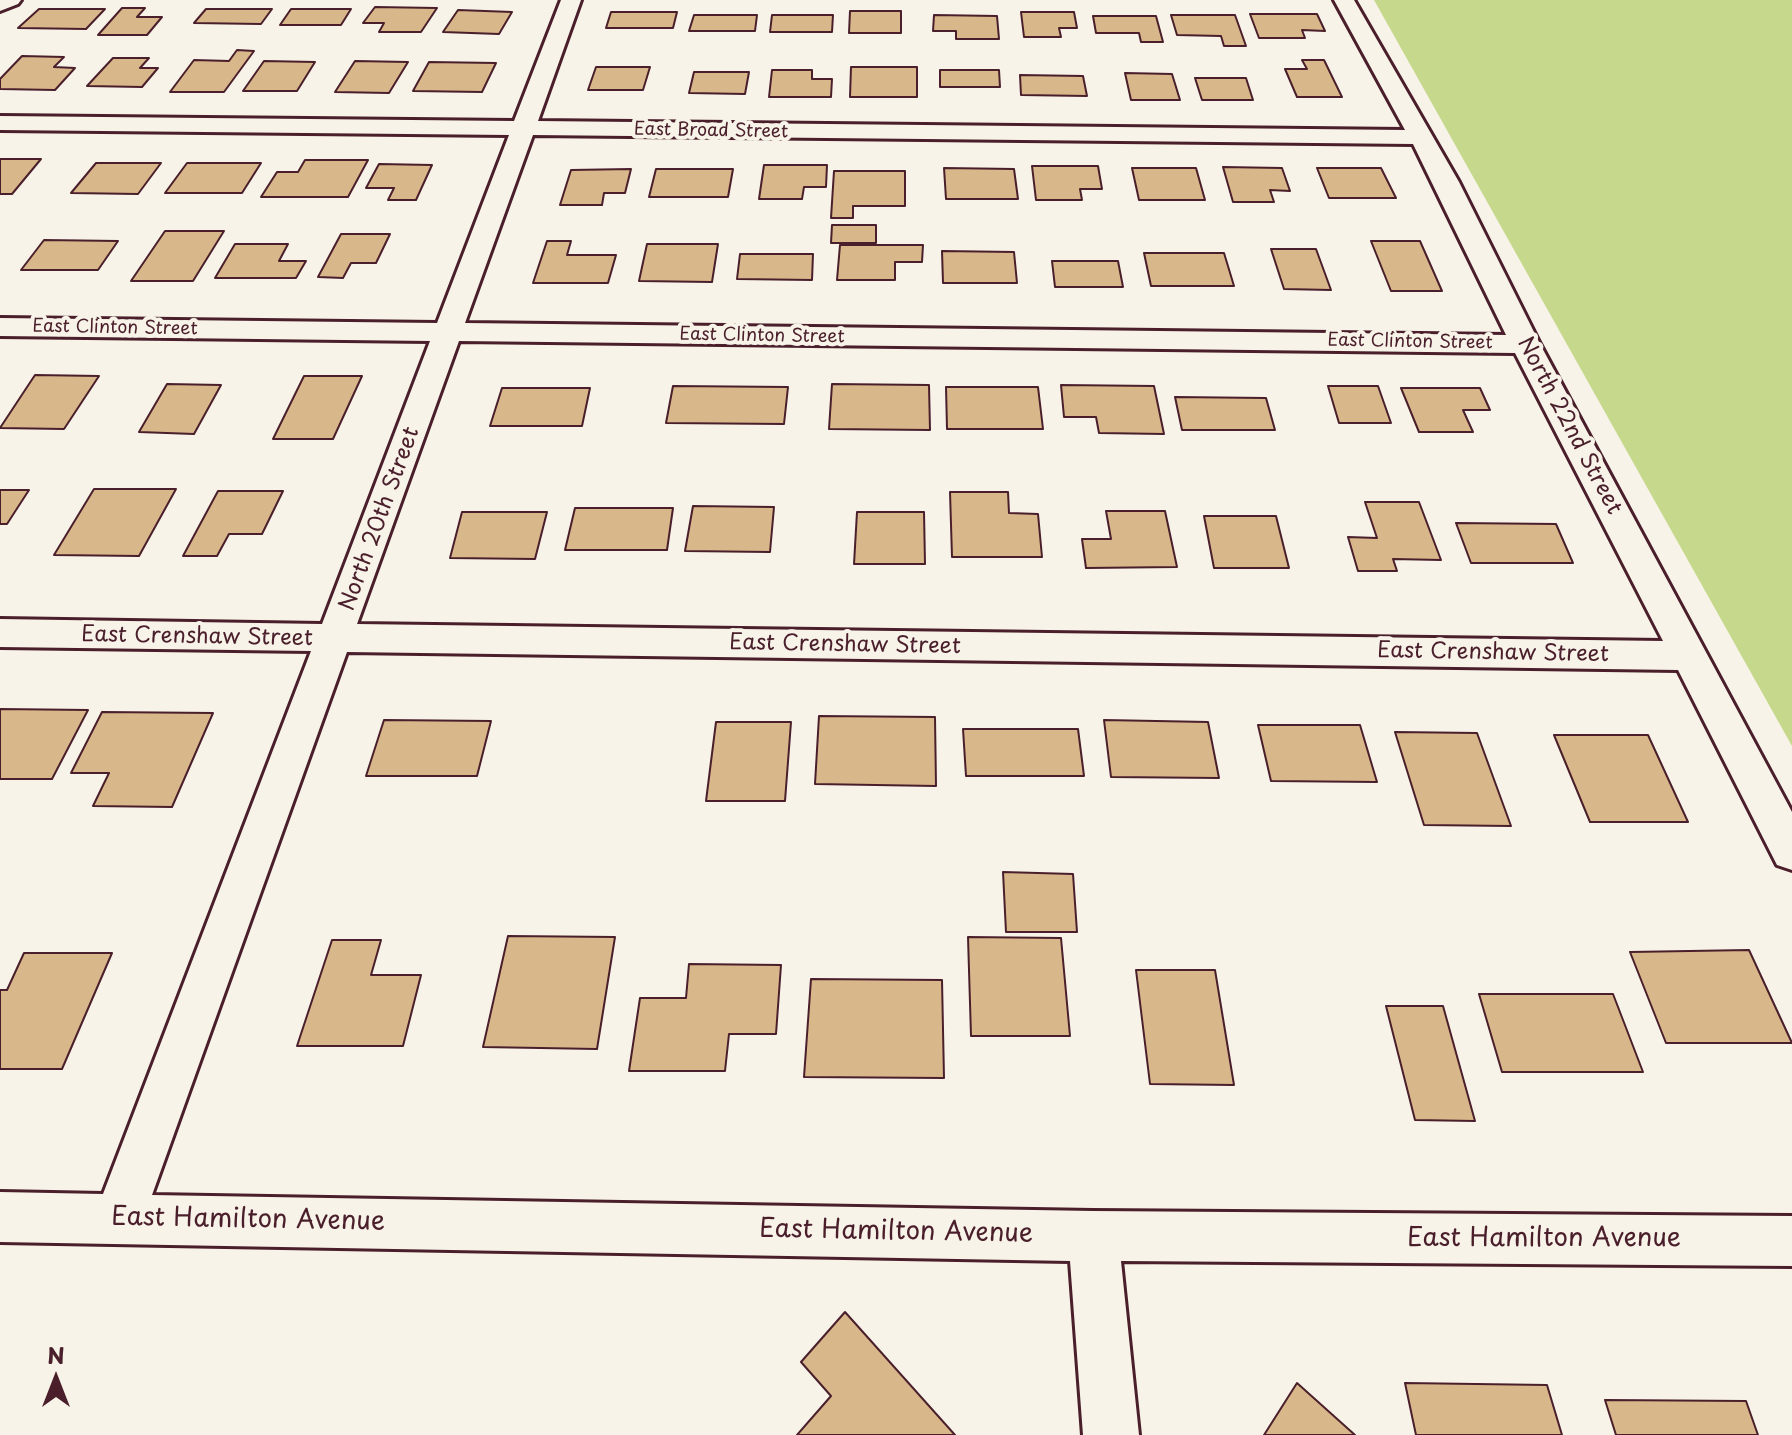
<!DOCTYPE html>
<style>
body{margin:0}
#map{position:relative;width:1792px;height:1435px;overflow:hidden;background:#f7f3e8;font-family:"Playpen Sans",sans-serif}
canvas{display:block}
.north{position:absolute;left:16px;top:1339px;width:80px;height:80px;-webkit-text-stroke:6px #f7f3e8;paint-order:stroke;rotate:0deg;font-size:22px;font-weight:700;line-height:32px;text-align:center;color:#4a1f2b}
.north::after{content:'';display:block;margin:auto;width:28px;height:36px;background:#4a1f2b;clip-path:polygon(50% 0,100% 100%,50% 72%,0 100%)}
</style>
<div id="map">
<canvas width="1792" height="1435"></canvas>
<div class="north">N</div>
</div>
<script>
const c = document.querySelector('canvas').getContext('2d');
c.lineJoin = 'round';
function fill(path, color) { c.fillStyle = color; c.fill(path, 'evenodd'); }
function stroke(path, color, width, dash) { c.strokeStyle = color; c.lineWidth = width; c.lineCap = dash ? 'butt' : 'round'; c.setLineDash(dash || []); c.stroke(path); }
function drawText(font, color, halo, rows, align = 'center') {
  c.font = font + ' "Playpen Sans",sans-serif'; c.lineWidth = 8; c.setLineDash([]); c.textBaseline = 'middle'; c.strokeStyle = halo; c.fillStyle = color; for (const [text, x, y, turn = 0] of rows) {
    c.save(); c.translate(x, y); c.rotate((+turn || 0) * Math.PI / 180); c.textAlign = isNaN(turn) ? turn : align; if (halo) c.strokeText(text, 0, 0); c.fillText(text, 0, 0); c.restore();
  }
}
fill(new Path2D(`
 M1374,0H1792V746Z`), '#c6d88c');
const building = new Path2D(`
 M375,7L437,8L421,32H379L384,23H363Z
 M122,8H145L137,17H162L147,35H98Z
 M39,9H105L86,29L18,28Z
 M206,9H272L261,24L194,23Z
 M291,9H351L341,25H280Z
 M458,10L512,12L499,34L443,32Z
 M850,11H901V33H849Z
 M611,12H677L673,28H606Z
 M1021,12H1074L1077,28H1059L1061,37H1024Z
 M1250,14H1317L1325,31L1302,30L1305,38H1259Z
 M694,15H757L755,31H689Z
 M772,15H833L832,32H770Z
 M934,15L997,16L999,39H956V31H933Z
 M1171,15H1235L1246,46H1224L1221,36L1177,35Z
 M1093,16H1156L1163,42H1141L1139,33H1096Z
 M237,50L254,51L224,92H170L194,60L229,61Z
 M22,56L64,57L54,67L75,68L55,90L0,89V79Z
 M113,58H149L140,68H158L142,87L87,86Z
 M1302,60H1324L1342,97H1297L1285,69H1307Z
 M264,61L315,62L297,91H243Z
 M355,61L408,62L389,93L335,92Z
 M429,62L496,63L482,92L413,91Z
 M596,67H650L643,90H588Z
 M851,67H917V97H850Z
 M772,70H812V79H832L831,97H769Z
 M940,70H999L1000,87H940Z
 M694,72H749L745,94L689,93Z
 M1125,73L1172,74L1180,100H1131Z
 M1020,75L1083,76L1087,96L1021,95Z
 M1195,78H1246L1253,100H1202Z
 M0,159H41L12,194H0Z
 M305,160H368L348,197H261L277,172H298Z
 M96,163H161L138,194L71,193Z
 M187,163H261L242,193H165Z
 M379,164L432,165L416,200H388L394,188H366Z
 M764,165H827L826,187H804L802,199H759Z
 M1032,166H1098L1102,189H1080L1082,200H1036Z
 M1223,167L1282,168L1290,191L1270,190L1274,202H1233Z
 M944,168L1014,169L1018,199H946Z
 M1132,168H1196L1205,200H1139Z
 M1317,168H1381L1396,198H1329Z
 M631,169L625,193H604L602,205H560L571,170Z
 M656,169H733L728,197H649Z
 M834,171H905V206H853V218H831Z
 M832,225H876V243H831Z
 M165,231H224L193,281H131Z
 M341,234H390L376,263H351L343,278L318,277Z
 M44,240L118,241L98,270H21Z
 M547,241H571L567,255H616L608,283H533Z
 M1371,241H1420L1442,291H1391Z
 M235,244H288L279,261H306L296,278H215Z
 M647,244H718L712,282L639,281Z
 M840,245H923L922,262H895V280H837Z
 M1271,249H1316L1331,290L1284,289Z
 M942,251L1014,252L1017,283H943Z
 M1144,253H1224L1234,286H1151Z
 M740,254H813L812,280L737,279Z
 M1052,261H1118L1123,287H1055Z
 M35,375L99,376L64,429L0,428Z
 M304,376H362L333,439H273Z
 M167,384L221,385L194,434L139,432Z
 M832,384L929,385L930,430L829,429Z
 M1061,385L1154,386L1164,434L1099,433L1096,417H1064Z
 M673,386L788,387L784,424L666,423Z
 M1328,386H1378L1391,423H1339Z
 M946,387H1038L1043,429H947Z
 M502,388H590L582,426H490Z
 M1401,388H1480L1490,410H1463L1473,432H1419Z
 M1175,397L1266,398L1275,430H1182Z
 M94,489H176L139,556L54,555Z
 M0,490H29L7,524H0Z
 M218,491H283L262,534H229L217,556H183Z
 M950,492H1008L1009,513L1038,514L1042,557H952Z
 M1365,502H1419L1441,560L1393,559L1397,571H1358L1348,537L1377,538Z
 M693,506L774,507L770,552L685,551Z
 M575,508H673L667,550H565Z
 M1106,511H1165L1177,567L1086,568L1082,539H1111Z
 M462,512H547L535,559L450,558Z
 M857,512H924L925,564H854Z
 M1204,516H1276L1289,568H1214Z
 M1456,523L1556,524L1573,563H1471Z
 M0,709L88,710L52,779H0Z
 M102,712L213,713L172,807L93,806L109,773H71Z
 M819,716L935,717L936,786L815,784Z
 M384,720L491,721L477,776H366Z
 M1104,720L1208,722L1219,778L1111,777Z
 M716,722H791L785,801H706Z
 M1258,725H1360L1377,782L1271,781Z
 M963,729H1078L1084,776H966Z
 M1395,732L1477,733L1511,826L1424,825Z
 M1554,735H1648L1688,822H1590Z
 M1003,872L1073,874L1077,932H1006Z
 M508,936L615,937L597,1049L483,1047Z
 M968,937L1061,938L1070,1036H971Z
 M332,940H381L371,975H421L403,1046H297Z
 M1749,950L1792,1043H1666L1630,952Z
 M24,953H112L62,1069H0V990H7Z
 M689,964L781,965L776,1034H729L725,1071H629L640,998H686Z
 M1136,970H1215L1234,1085L1150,1084Z
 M811,979L942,980L944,1078L804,1077Z
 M1479,994H1613L1643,1072H1502Z
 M1386,1006H1443L1475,1121L1415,1120Z
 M845,1312L955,1435H797L831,1396L801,1362Z
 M1297,1383L1355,1435H1264Z
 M1405,1383L1547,1385L1562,1435H1416Z
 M1605,1400L1746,1401L1758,1435H1616Z`);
fill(building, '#d8b88b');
stroke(building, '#4a1f2b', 2);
const street = new Path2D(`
 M0,0H21L18,4L0,11Z
 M561,0H581L538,121L1405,130L1334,0H1354L1459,182L1540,344L1792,812V870L1777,865L1678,670L347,652L152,1195L1093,1211L1792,1216V1266L1121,1261L1139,1435H1083L1070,1261L0,1242V1192L103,1194L311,651L0,647V619L322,624L430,341L0,336V318L437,323L509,135L0,130V116L514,121ZM533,135L1413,144L1506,335L465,323ZM459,341L1515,353L1663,641L357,624Z`);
stroke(street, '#4a1f2b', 6);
fill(street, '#f7f3e8');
drawText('18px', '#4a1f2b', '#f7f3e8', [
 ["East Broad Street",711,131,1],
 ["East Clinton Street",115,328,1],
 ["East Clinton Street",762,336,1],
 ["East Clinton Street",1410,342,1]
]);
drawText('22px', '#4a1f2b', '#f7f3e8', [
 ["North 22nd Street",1569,426,62],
 ["North 20th Street",380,519,-70],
 ["East Crenshaw Street",197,637,1],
 ["East Crenshaw Street",845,645,1],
 ["East Crenshaw Street",1493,653,1]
]);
drawText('26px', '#4a1f2b', '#f7f3e8', [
 ["East Hamilton Avenue",248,1220,1],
 ["East Hamilton Avenue",896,1232,1],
 ["East Hamilton Avenue",1544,1239]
]);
</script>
